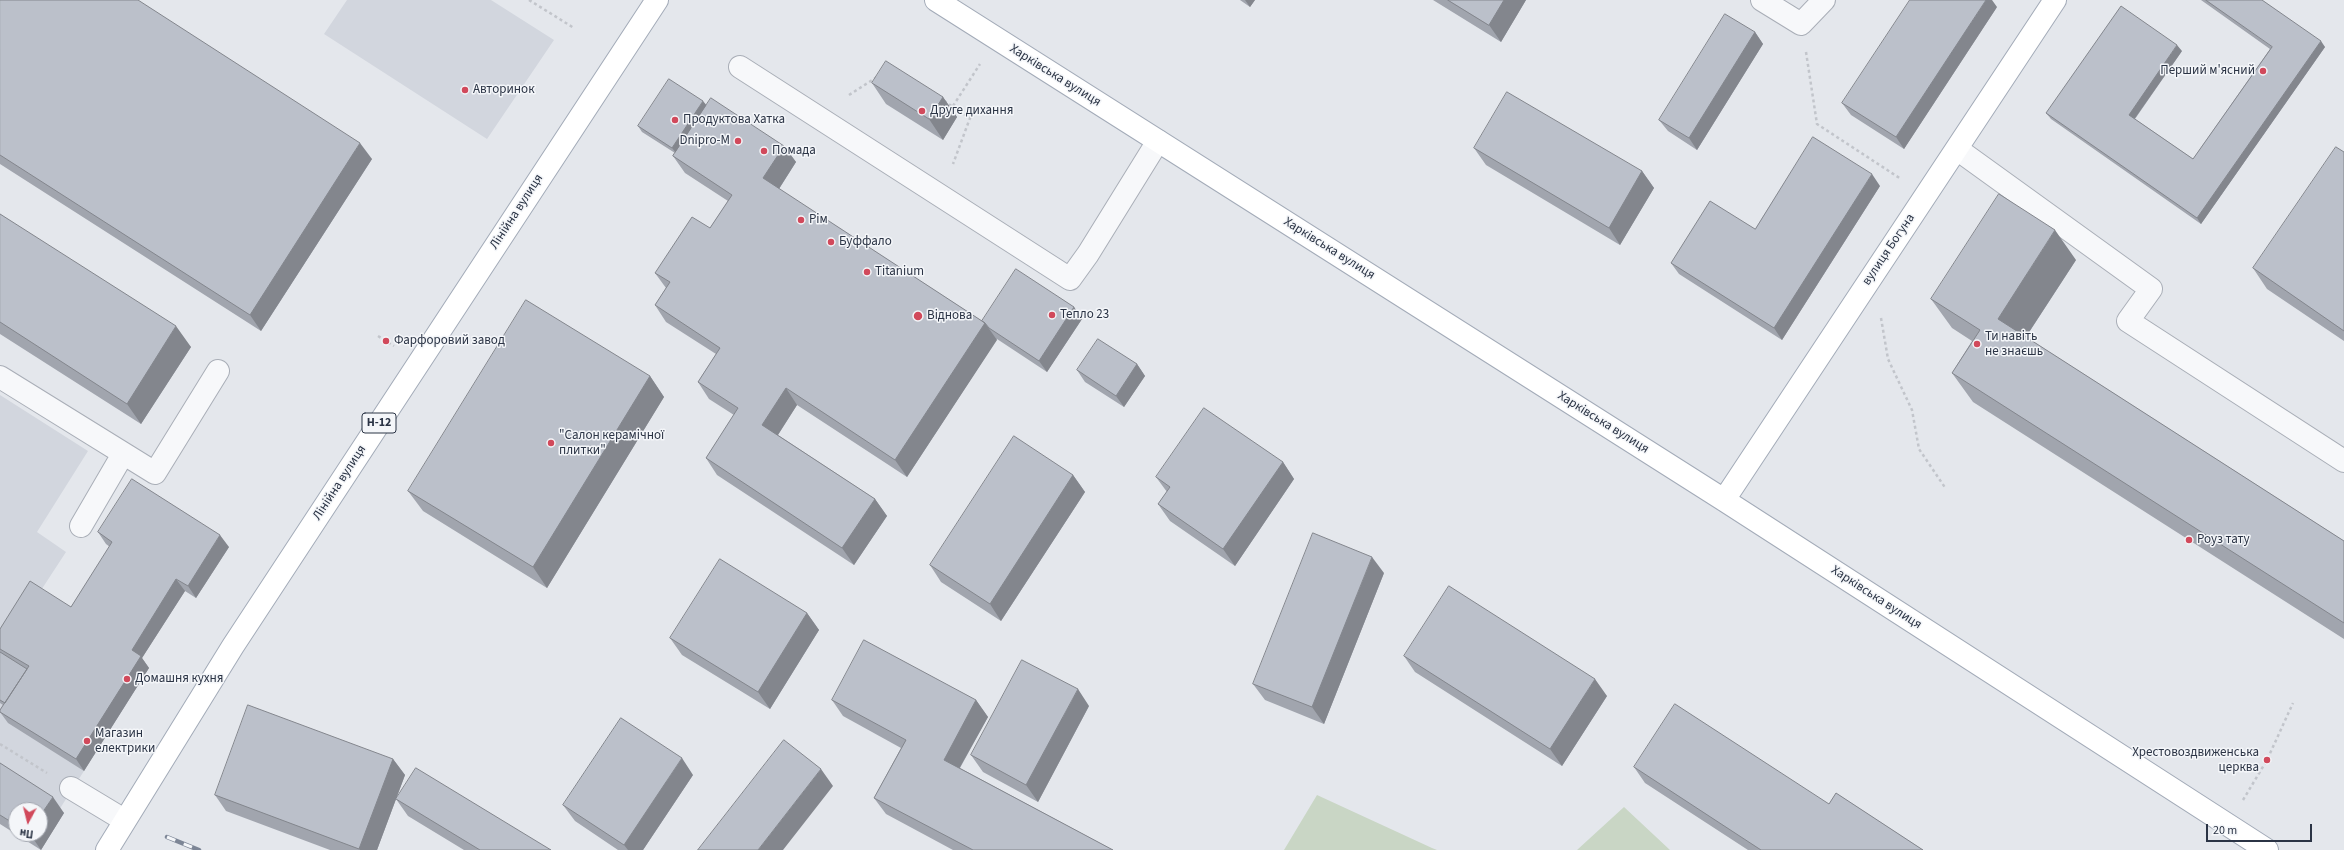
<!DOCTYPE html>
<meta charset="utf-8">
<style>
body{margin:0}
#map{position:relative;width:2344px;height:850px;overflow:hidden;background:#e4e7ec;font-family:"Source Sans 3",sans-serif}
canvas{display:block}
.north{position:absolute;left:8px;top:802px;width:40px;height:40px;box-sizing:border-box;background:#f4f6f9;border:1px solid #a4a8b1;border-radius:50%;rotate:187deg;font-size:11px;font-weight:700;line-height:16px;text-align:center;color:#2b3445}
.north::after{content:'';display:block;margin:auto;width:14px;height:18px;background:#d1495b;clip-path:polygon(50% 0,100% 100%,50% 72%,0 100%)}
.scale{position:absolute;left:2206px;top:824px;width:106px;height:18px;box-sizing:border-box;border:2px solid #2b3445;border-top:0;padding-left:5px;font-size:12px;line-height:14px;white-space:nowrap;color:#2b3445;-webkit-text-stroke:3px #f4f6f9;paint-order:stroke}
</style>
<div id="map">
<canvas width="2344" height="850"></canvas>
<div class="north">Пн</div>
<div class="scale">20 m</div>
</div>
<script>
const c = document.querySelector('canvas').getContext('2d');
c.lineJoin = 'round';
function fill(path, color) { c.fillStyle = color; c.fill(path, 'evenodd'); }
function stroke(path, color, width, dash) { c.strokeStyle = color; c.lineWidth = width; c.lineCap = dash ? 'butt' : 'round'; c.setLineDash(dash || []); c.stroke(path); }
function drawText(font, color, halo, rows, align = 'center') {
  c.font = font + ' "Source Sans 3",sans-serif'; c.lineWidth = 3; c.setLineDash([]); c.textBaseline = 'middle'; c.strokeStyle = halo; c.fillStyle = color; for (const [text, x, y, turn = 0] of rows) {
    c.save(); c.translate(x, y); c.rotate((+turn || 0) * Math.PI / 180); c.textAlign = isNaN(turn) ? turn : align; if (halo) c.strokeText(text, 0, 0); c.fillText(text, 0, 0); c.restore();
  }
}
fill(new Path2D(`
 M347,0H491L554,40L487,139L324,34Z
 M0,395L88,451L37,532L66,552L0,653Z
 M0,655L84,771L59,810L0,772Z`), '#d2d6de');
fill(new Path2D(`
 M1317,795L1432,848L1437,850H1284Z
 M1624,807L1670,850H1577Z`), '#c9d6c5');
const minor = new Path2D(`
 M1762,0L1801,24L1824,0
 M740,67L1070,279L1088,254L1158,141
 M1957,149L2151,289L2128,321L2344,461
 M0,377L155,473L218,371
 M81,526L123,454
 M71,788L124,820`);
const major = new Path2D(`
 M936,0L1724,500L2267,850
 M1724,500L2055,0
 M107,850L233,646L657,0`);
stroke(minor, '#a9aeb7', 24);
stroke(major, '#a3abb8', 24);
stroke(new Path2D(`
 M529,0L574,28
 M1806,52L1817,124L1901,179
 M849,95L877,77
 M944,101L970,118L953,164
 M953,106L980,64
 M1881,318L1888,359L1912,410L1919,449L1946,489
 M378,336L394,346
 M0,744L47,773
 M2243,800L2267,760L2293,703`), '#c2c5cb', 2.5, [3, 3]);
stroke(minor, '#f7f8fa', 22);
stroke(major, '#fff', 22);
const rail = new Path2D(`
 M167,837L199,850`);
stroke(rail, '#7d8696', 4.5);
stroke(rail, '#f4f6f9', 3, [9]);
fill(new Path2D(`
 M0,0L372,159L261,331L0,164Z
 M1240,0H1255L1250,7Z
 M1433,0H1526L1501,42Z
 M2201,0H2262L2325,47L2201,224L2051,119L2046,113L2182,51L2135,119L2193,159L2270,49Z
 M1997,7L1904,149L1851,115L1842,103Z
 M1755,32L1763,44L1697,150L1668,131L1659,120Z
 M872,83L943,97L957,117L943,140L886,104Z
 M706,105L784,146L796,162L779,189L982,321L1074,307L1082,319L1047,372L997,339L907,477L797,405L778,435L875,499L887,516L854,565L717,475L706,458L734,415L709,399L698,382L716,354L666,322L655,305L666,288L655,273L710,228L728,201L685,173L673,156L675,153L642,132L638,126Z
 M1474,148L1642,171L1654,188L1620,245L1486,165Z
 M2344,152V341L2267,289L2253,268Z
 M1880,186L1782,340L1679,274L1671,263L1755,229Z
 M0,214L191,347L141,424L0,334Z
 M2076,260L2026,337L2344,541V639L1973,402L1952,373L1972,341L1952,328L1931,299Z
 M1137,364L1145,376L1124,407L1085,382L1077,370Z
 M650,376L664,397L547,588L423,511L408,491Z
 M1283,462L1294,479L1235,566L1170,521L1158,504L1167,492L1156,477Z
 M1073,475L1085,492L1001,621L941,582L930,565Z
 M98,532L229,547L196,598L185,591L142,658L149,668L84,771L8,723L0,712V710L3,705L0,703V629L71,607L110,547L106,544Z
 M1384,573L1324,724L1265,700L1253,684Z
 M807,613L819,630L770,709L682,655L670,638Z
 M1404,656L1607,696L1562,766L1415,672Z
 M832,700H976L988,717L960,768L1113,850H953L886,814L874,798L901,748L843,716Z
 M1089,706L1038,802L983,772L971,755Z
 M393,759L405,775L377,850H330L226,811L215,795Z
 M0,763L64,813L41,850L0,824ZM16,810L40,834H16Z
 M1634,767L1829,804L1836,793L1923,850H1748L1645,783Z
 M693,775L643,850H618L575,821L563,805Z
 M396,799L551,850H464L408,816Z`), '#a1a5ae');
fill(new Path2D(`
 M1245,0H1255L1250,7Z
 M1504,0H1526L1501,42L1489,25Z
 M1986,0H1992L1997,7L1904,149L1896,137Z
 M1755,32L1763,44L1697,150L1689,138Z
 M2321,41L2325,47L2201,224L2197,218Z
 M2177,45L2182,51L2133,121L2129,115Z
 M943,97L957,117L943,140L929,119Z
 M703,101L708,107L677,154L672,148Z
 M360,143L372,159L261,331L250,315Z
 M784,146L796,162L775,195L763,178Z
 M1642,171L1654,188L1620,245L1609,228Z
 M1872,174L1880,186L1782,340L1774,328Z
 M2055,230L2076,260L2018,349L1998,319Z
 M1074,307L1082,319L1047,372L1039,361Z
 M985,323L997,340L907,477L895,460Z
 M176,326L191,347L141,424L127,404Z
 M1137,364L1145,376L1124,407L1116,396Z
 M650,376L664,397L547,588L533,567Z
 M786,388L797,405L774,441L762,425Z
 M1283,462L1294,479L1235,566L1223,549Z
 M1073,475L1085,492L1001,621L990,604Z
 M875,499L887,516L854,565L842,548Z
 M220,535L229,547L196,598L188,586Z
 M1372,557L1384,573L1324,724L1312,707Z
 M176,579L185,591L142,658L149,668L84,771L76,759L132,650Z
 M807,613L819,630L770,709L758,692Z
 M1595,679L1607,696L1562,766L1550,749Z
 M1078,689L1089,706L1038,802L1026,785Z
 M976,700L988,717L955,776L944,760Z
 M682,758L693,775L643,850H628L624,845Z
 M393,759L405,775L377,850H360L359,849Z
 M821,769L833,786L783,850H758Z
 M53,797L64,813L41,850L30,834H40V816Z`), '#83868d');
const building = new Path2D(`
 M0,0H138L360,143L250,315L0,155Z
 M1448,0H1504L1489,25Z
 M1910,0H1986L1896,137L1842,103Z
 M2206,0H2262L2321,41L2197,218L2046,113L2121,6L2177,45L2129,115L2193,159L2272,47Z
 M1725,14L1755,32L1689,138L1659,120Z
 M886,61L943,97L929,119L872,83Z
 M669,79L703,101L672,148L638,126Z
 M1507,92L1642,171L1609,228L1474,148Z
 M711,98L784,146L763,178L985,323L895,460L786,388L762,425L875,499L842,548L706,458L738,408L698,382L720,348L655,305L670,282L655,273L692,217L710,228L732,195L673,156Z
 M1813,137L1872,174L1774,328L1671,263L1710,201L1755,229Z
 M2336,147L2344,152V331L2253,268Z
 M1999,194L2055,230L1998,319L2344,541V623L1952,373L1980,330L1931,299Z
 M0,214L176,326L127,404L0,322Z
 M1016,269L1074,307L1039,361L989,328L985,323L982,321Z
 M526,300L650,376L533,567L408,491Z
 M1098,339L1137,364L1116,396L1077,370Z
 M1204,408L1283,462L1223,549L1158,504L1170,487L1156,477Z
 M1014,436L1073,475L990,604L930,565Z
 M132,479L220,535L188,586L176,579L132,650L141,656L76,759L0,712V710L29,666L0,649V629L30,581L71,607L112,542L98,532Z
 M1313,533L1372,557L1312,707L1253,684Z
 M720,559L807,613L758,692L670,638Z
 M1449,586L1595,679L1550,749L1404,656Z
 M864,640L976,700L944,760L1113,850H973L874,798L906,740L832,700Z
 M0,652L27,669L5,703L0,700Z
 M1022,660L1078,689L1026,785L971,755Z
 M1675,704L1829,804L1836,793L1923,850H1761L1634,767Z
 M248,705L393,759L359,849L215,795Z
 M621,718L682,758L624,845L563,805Z
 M784,740L821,769L758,850H698Z
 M0,763L53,797L40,816V810H16V825L0,815Z
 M416,768L551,850H480L396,799Z`);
fill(building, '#bbc0ca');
stroke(building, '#83868d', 1);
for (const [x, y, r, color] of [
 [2263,71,4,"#d1495b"],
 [465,90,4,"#d1495b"],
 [922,111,4,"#d1495b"],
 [675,120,4,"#d1495b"],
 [738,141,4,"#d1495b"],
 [764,151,4,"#d1495b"],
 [801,220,4,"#d1495b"],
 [831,242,4,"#d1495b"],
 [867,272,4,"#d1495b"],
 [1052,315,4,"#d1495b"],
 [918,316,5,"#d1495b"],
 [386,341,4,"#d1495b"],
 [1977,344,4,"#d1495b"],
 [551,443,4,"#d1495b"],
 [2189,540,4,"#d1495b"],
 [127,679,4,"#d1495b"],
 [87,741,4,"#d1495b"],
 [2267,760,4,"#d1495b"]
]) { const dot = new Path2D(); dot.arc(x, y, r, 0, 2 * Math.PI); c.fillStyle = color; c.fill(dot); stroke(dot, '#f4f6f9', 1.5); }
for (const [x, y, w] of [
 [379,423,34]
]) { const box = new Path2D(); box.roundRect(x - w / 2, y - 10, w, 20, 3); c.fillStyle = '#f4f6f9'; c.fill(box); stroke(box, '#2b3445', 1); }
drawText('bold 12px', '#2b3445', null, [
 ["Н-12",379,423]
]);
drawText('13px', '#2b3445', '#f4f6f9', [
 ["Перший м'ясний",2255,71,"right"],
 ["Авторинок",473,90],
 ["Друге дихання",930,111],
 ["Продуктова Хатка",683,120],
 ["Dnipro-M",730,141,"right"],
 ["Помада",772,151],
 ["Рім",809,220],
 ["Буффало",839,242],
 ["Titanium",875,272],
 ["Тепло 23",1060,315],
 ["Віднова",927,316],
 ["Ти навіть",1985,337],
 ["не знаєшь",1985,352],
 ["Фарфоровий завод",394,341],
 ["\"Салон керамічної",559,436],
 ["плитки\"",559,451],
 ["Роуз тату",2197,540],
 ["Домашня кухня",135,679],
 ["Магазин",95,734],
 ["електрики",95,749],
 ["Хрестовоздвиженська",2259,753,"right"],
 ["церква",2259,768,"right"]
], 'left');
drawText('13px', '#2b3445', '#f4f6f9', [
 ["Харківська вулиця",1055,76,32],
 ["Лінійна вулиця",517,212,-57],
 ["Харківська вулиця",1329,249,32],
 ["вулиця Богуна",1889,250,-56],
 ["Харківська вулиця",1603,423,32],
 ["Лінійна вулиця",340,483,-57],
 ["Харківська вулиця",1876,598,33]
]);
</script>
